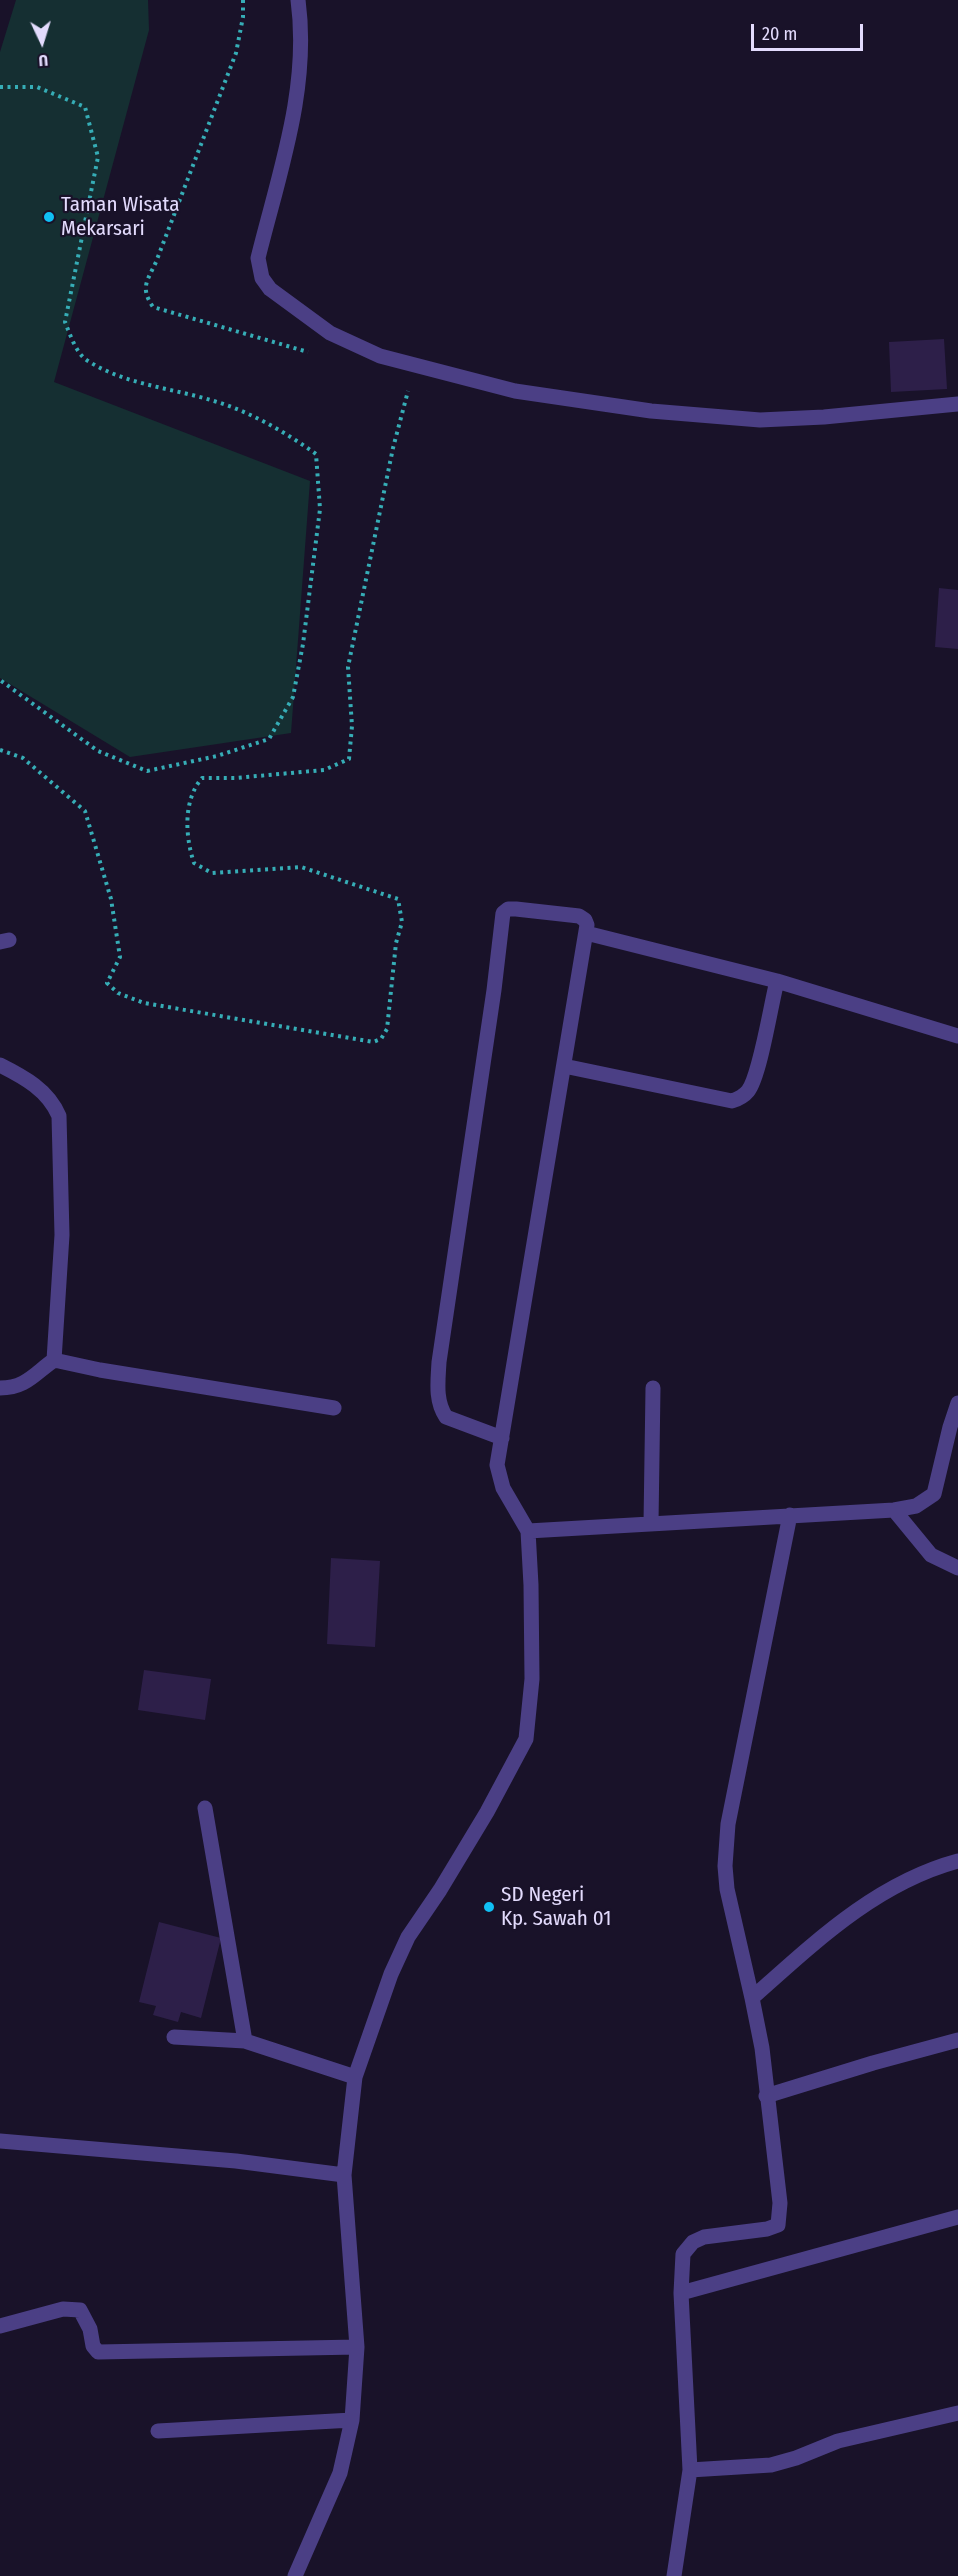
<!DOCTYPE html>
<style>
body{margin:0}
#map{position:relative;width:958px;height:2576px;overflow:hidden;background:#191229;font-family:"Fira Sans Condensed",sans-serif}
canvas{display:block}
.north{position:absolute;left:12px;top:12px;width:60px;height:60px;-webkit-text-stroke:4px #191229;paint-order:stroke;rotate:176deg;font-size:16px;font-weight:700;line-height:24px;text-align:center;color:#e3dbfd}
.north::after{content:'';display:block;margin:auto;width:21px;height:27px;background:#e3dbfd;clip-path:polygon(50% 0,100% 100%,50% 72%,0 100%)}
.scale{position:absolute;left:751px;top:24px;width:112px;height:27px;box-sizing:border-box;border:3px solid #e3dbfd;border-top:0;padding-left:8px;font-size:18px;line-height:21px;white-space:nowrap;color:#e3dbfd;-webkit-text-stroke:4px #191229;paint-order:stroke}
</style>
<div id="map">
<canvas width="958" height="2576"></canvas>
<div class="north">U</div>
<div class="scale">20 m</div>
</div>
<script>
const c = document.querySelector('canvas').getContext('2d');
c.lineJoin = 'round';
function fill(path, color) { c.fillStyle = color; c.fill(path, 'evenodd'); }
function stroke(path, color, width, dash) { c.strokeStyle = color; c.lineWidth = width; c.lineCap = dash ? 'butt' : 'round'; c.setLineDash(dash || []); c.stroke(path); }
function drawText(font, color, halo, rows, align = 'center') {
  c.font = font + ' "Fira Sans Condensed",sans-serif'; c.lineWidth = 4.5; c.setLineDash([]); c.textBaseline = 'middle'; c.strokeStyle = halo; c.fillStyle = color; for (const [text, x, y, turn = 0] of rows) {
    c.save(); c.translate(x, y); c.rotate((+turn || 0) * Math.PI / 180); c.textAlign = isNaN(turn) ? turn : align; if (halo) c.strokeText(text, 0, 0); c.fillText(text, 0, 0); c.restore();
  }
}
fill(new Path2D(`
 M16,0H148L149,30L54,382L310,481L291,733L130,757L0,678V52Z`), '#152f32');
fill(new Path2D(`
 M944,339L947,389L891,392L889,342Z
 M939,588L958,590V649L935,647Z
 M331,1558L380,1561L375,1647L327,1644Z
 M144,1670L211,1679L205,1720L138,1710Z
 M159,1922L221,1938L201,2018L181,2012L178,2022L153,2015L156,2006L139,2002Z`), '#2d1f49');
stroke(new Path2D(`
 M243,0V17L236,53L156,262C147,281 140,288 153,307L308,352
 M0,87H37L85,107L98,157L65,322C70,334 76,354 88,361C126,385 172,388 214,401C251,412 285,432 316,454L320,509L303,644L293,697L269,739L217,756L147,771L98,751L0,680
 M0,750L23,758L85,811L111,899L120,957L107,983L118,993L144,1003L373,1042L381,1039L387,1029L396,943L402,922L398,899L301,867L212,873L194,863C185,836 183,800 202,778H235L324,770L349,759L352,726L348,667L393,448L408,391`), '#36adb6', 4, [3, 4.5]);
stroke(new Path2D(`
 M298,0C310,88 279,173 258,258L262,278L270,289L330,333L380,356L515,391L651,411L760,420L824,417L958,404
 M586,933L777,981L958,1036
 M0,942L9,940
 M0,1065C24,1077 48,1090 59,1116L62,1235L54,1360
 M564,1066L732,1101C738,1099 744,1096 748,1091C760,1076 771,1004 777,981
 M0,1388C26,1388 34,1374 54,1360L100,1370L334,1408
 M502,1438L446,1417C435,1401 438,1381 439,1362L494,990L503,913L508,909H516L579,916L585,920L587,925L497,1465L503,1488L528,1531
 M894,1510L931,1555L958,1568
 M651,1523L653,1388
 M205,1808L245,2041
 M958,1861C876,1883 814,1943 752,1998L762,2048L780,2203L778,2225L767,2229L704,2237L693,2242L683,2254L681,2293L690,2470L771,2465L796,2458L838,2441L958,2413
 M752,1998L727,1889L725,1866L728,1824L790,1515
 M174,2037L245,2041L355,2077
 M766,2096L873,2063L958,2040
 M0,2141L236,2161L344,2175
 M681,2293L958,2217
 M0,2326L63,2309L80,2310L90,2329L93,2346L98,2352L357,2347
 M158,2431L352,2420
 M295,2576L340,2473L352,2420L357,2347L344,2175L355,2077L391,1974L408,1937L440,1890L487,1812L526,1739L532,1679L531,1585L528,1531L894,1510L916,1506L934,1494L950,1427L958,1403
 M674,2576L690,2470`), '#4b3f85', 15);
for (const [x, y, r, color] of [
 [49,217,6,"#10bff4"],
 [489,1907,6,"#10bff4"]
]) { const dot = new Path2D(); dot.arc(x, y, r, 0, 2 * Math.PI); c.fillStyle = color; c.fill(dot); stroke(dot, '#191229', 2); }
drawText('21px', '#e3dbfd', '#191229', [
 ["Taman Wisata",61,205],
 ["Mekarsari",61,229],
 ["SD Negeri",501,1895],
 ["Kp. Sawah 01",501,1919]
], 'left');
</script>
